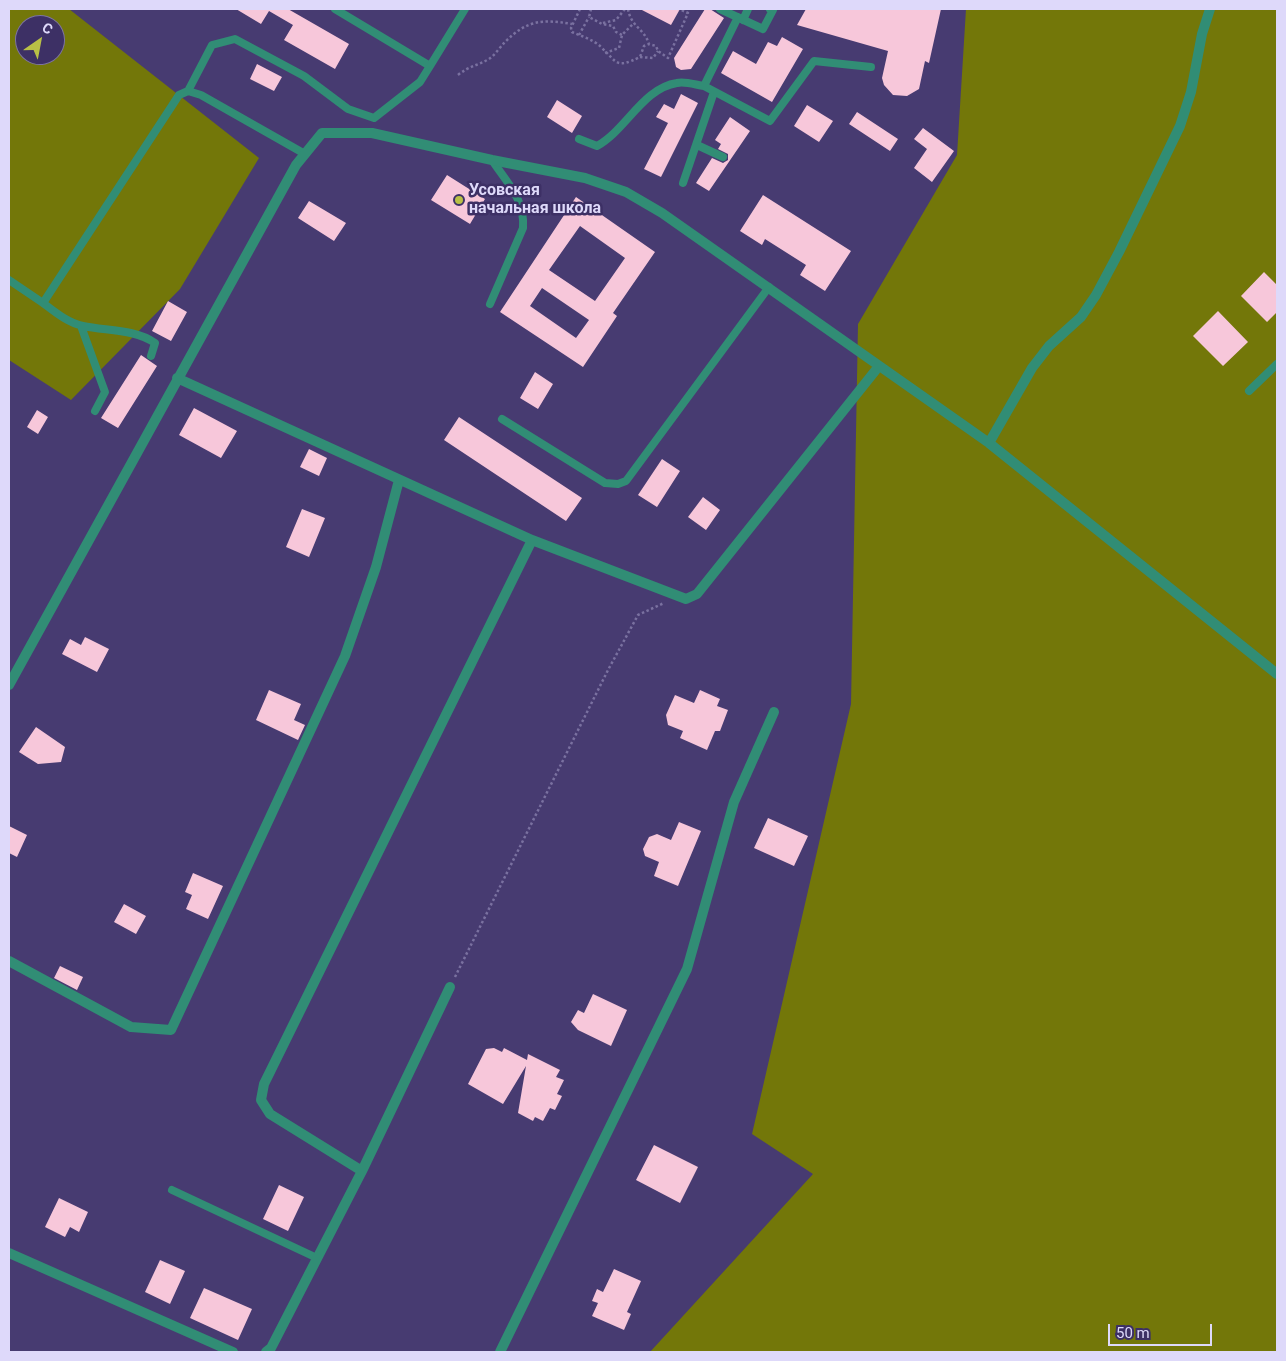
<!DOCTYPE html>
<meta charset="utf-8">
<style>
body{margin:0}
#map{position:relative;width:1286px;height:1361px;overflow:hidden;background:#473b71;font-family:Roboto,sans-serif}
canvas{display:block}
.frame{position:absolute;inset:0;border:10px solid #ded9fa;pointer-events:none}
.north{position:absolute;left:15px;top:15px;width:50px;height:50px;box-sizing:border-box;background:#3d3065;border:1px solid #7d74a1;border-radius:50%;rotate:33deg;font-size:14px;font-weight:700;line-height:20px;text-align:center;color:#ded9fa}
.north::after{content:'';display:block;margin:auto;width:18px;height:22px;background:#b9c046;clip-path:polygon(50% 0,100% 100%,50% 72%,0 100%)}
.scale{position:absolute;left:1108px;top:1324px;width:104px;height:22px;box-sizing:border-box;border:2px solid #ded9fa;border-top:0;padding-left:6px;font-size:15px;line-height:18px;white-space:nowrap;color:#ded9fa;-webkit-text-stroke:4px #3d3065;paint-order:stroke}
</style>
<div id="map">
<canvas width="1286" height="1361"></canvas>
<div class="frame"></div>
<div class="north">С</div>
<div class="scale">50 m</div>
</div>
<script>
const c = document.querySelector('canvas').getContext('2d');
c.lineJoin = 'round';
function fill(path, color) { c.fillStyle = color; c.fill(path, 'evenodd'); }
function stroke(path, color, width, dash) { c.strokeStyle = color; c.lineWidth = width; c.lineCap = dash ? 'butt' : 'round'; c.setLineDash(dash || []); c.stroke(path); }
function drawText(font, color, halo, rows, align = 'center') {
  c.font = font + ' Roboto,sans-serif'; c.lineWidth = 5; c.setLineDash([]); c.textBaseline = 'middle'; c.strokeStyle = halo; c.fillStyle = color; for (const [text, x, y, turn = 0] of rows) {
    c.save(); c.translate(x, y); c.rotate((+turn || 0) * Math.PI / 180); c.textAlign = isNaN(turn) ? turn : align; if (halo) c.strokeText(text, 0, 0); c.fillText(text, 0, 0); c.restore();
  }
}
fill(new Path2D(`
 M9,9H69L259,158L180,289L71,400L9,360ZM25,25H55V55H25Z
 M966,9H1277V1352H650L813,1174L752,1134L851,704L858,324L957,155Z`), '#737709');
fill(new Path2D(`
 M236,9H288L349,44L335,69L284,40L293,25L269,11L261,24Z
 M640,9H680L671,25Z
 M705,9H710L724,18L691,69L681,70L676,67L674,58Z
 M806,9H941L929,63L925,61L919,89L907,96L893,95L884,85L882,78L888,51L797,25Z
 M782,37L803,49L772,102L721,73L733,51L756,64L768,42L777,46Z
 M257,64L282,77L274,91L250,79Z
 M681,94L698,103L661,177L644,169L668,123L656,117L664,104L674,109Z
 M557,100L582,116L572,133L547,117Z
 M807,105L833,121L819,142L794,126Z
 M857,112L898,139L890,151L849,124Z
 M730,117L750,131L709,191L696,183L712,158L723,163L728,160V154L718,149L721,144L715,140Z
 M923,128L954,151L932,182L914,168L927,149L914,139Z
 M447,175L485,199L470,224L431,200Z
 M763,195L851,251L825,291L800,275L806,265L765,239L762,245L740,231Z
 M576,197L655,252L613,313L617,316L583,367L500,312ZM580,226L625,258L595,301L549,270ZM542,288L589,320L576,338L530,306Z
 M309,201L346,223L334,241L298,218Z
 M1264,272L1277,285V312L1267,322L1241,296Z
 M168,301L187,312L171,341L152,331Z
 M1218,311L1248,342L1223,366L1193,336Z
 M141,355L157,366L118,428L101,418Z
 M535,372L553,384L538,409L520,398Z
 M194,408L237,431L221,458L179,435Z
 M37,410L48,417L38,434L27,427Z
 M459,417L582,498L566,521L444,440Z
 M309,449L327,458L319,476L300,467Z
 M662,459L680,471L657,507L638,495Z
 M703,497L720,510L706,530L688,517Z
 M302,509L325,518L309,557L286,547Z
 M85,637L109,649L97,672L62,654L70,639L81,645Z
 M269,690L301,704L294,720L305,725L298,740L256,720Z
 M700,690L720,699L717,706L728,710L720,731H715L707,750L680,738L683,731L668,725L666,715L675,695L694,703Z
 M36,727L65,747L61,762L38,764L19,752Z
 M768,818L808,836L794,866L754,848Z
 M679,822L701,831L678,886L654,876L659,862L645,856L643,849L649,837L657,834L671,840Z
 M9,826L27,835L17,857L9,853Z
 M193,873L223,886L208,919L186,909L192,895L185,892Z
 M124,904L146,916L136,934L114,922Z
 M60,966L83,977L77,990L54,978Z
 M593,994L627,1010L611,1046L578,1030L571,1022L578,1010L584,1013Z
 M494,1048L502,1052L504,1048L527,1060L528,1054L560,1070L556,1077L564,1080L557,1094L562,1096L555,1110L550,1108L543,1121L535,1117L533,1121L518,1113L526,1066L503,1104L468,1084L486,1049Z
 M654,1145L698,1167L680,1203L636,1180Z
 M279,1185L304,1197L288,1231L263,1219Z
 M59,1198L88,1212L79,1232L70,1227L65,1237L45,1227Z
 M160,1260L185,1271L170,1304L145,1292Z
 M614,1269L641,1281L627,1312L631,1314L624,1330L592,1316L598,1303L592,1301L597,1289L603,1292Z
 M204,1288L252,1309L238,1340L190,1318Z`), '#f7c7da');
stroke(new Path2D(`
 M580,9L571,28L572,32C581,36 594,40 601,47C618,63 615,69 640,57L644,46L649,44L656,46L658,51L668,58L688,13L679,9
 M591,9L589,17L602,24L613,26L616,32L622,35
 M628,9C631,27 644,28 649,44
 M603,23L616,20L625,9
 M579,35L589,17
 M605,53L619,48L622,35L633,24
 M640,57L653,58L658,51
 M458,75C469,66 479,65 489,59C495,55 500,47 505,42C527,20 542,19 572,24
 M455,977L608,670L638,615L664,603`), '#7a71a0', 2.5, [2.5, 2.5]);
stroke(new Path2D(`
 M335,9L430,66L465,9
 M720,9L763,29L773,10L770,9
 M738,17L704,86L770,121L814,61L871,67
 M743,20L748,9
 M188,91L212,45L235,39L304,76L348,109L374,118L420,82L430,66
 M579,139L597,146C626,130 643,88 677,83C685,81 696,85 704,86
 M697,145L723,157
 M683,183L714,92
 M9,280L43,303L179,95L188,91L201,95L305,154
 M43,303C55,312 68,323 83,326C107,331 135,329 155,343L151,356
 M490,304L523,228C525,199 507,183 492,160
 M81,326L105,392L95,411
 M1249,391L1277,364
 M502,419L605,483L618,484L626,481L769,287
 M172,1190L317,1258`), '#318d75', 8);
stroke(new Path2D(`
 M177,378L532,540L686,599L697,594L879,366
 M989,443L1032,368L1049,346L1081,317L1096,295L1119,252L1180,126L1191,92L1202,34L1210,9
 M9,685L296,165L322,133H372L492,160L585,178L626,192L662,213L989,443L1277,674
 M9,961L131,1027L171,1030L345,656L376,567L399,480
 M362,1171L270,1114L261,1100L264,1084L532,540
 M9,1253L233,1352
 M266,1352L271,1348L362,1171L450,987
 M500,1352L687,969L734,802L774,712`), '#318d75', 10);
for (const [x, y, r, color] of [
 [459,200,5,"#b9c046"]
]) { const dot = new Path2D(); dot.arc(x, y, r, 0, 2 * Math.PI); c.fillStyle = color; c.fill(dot); stroke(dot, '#3d3065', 2); }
drawText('bold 16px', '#ded9fa', '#3d3065', [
 ["Усовская",469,191],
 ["начальная школа",469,209]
], 'left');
</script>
